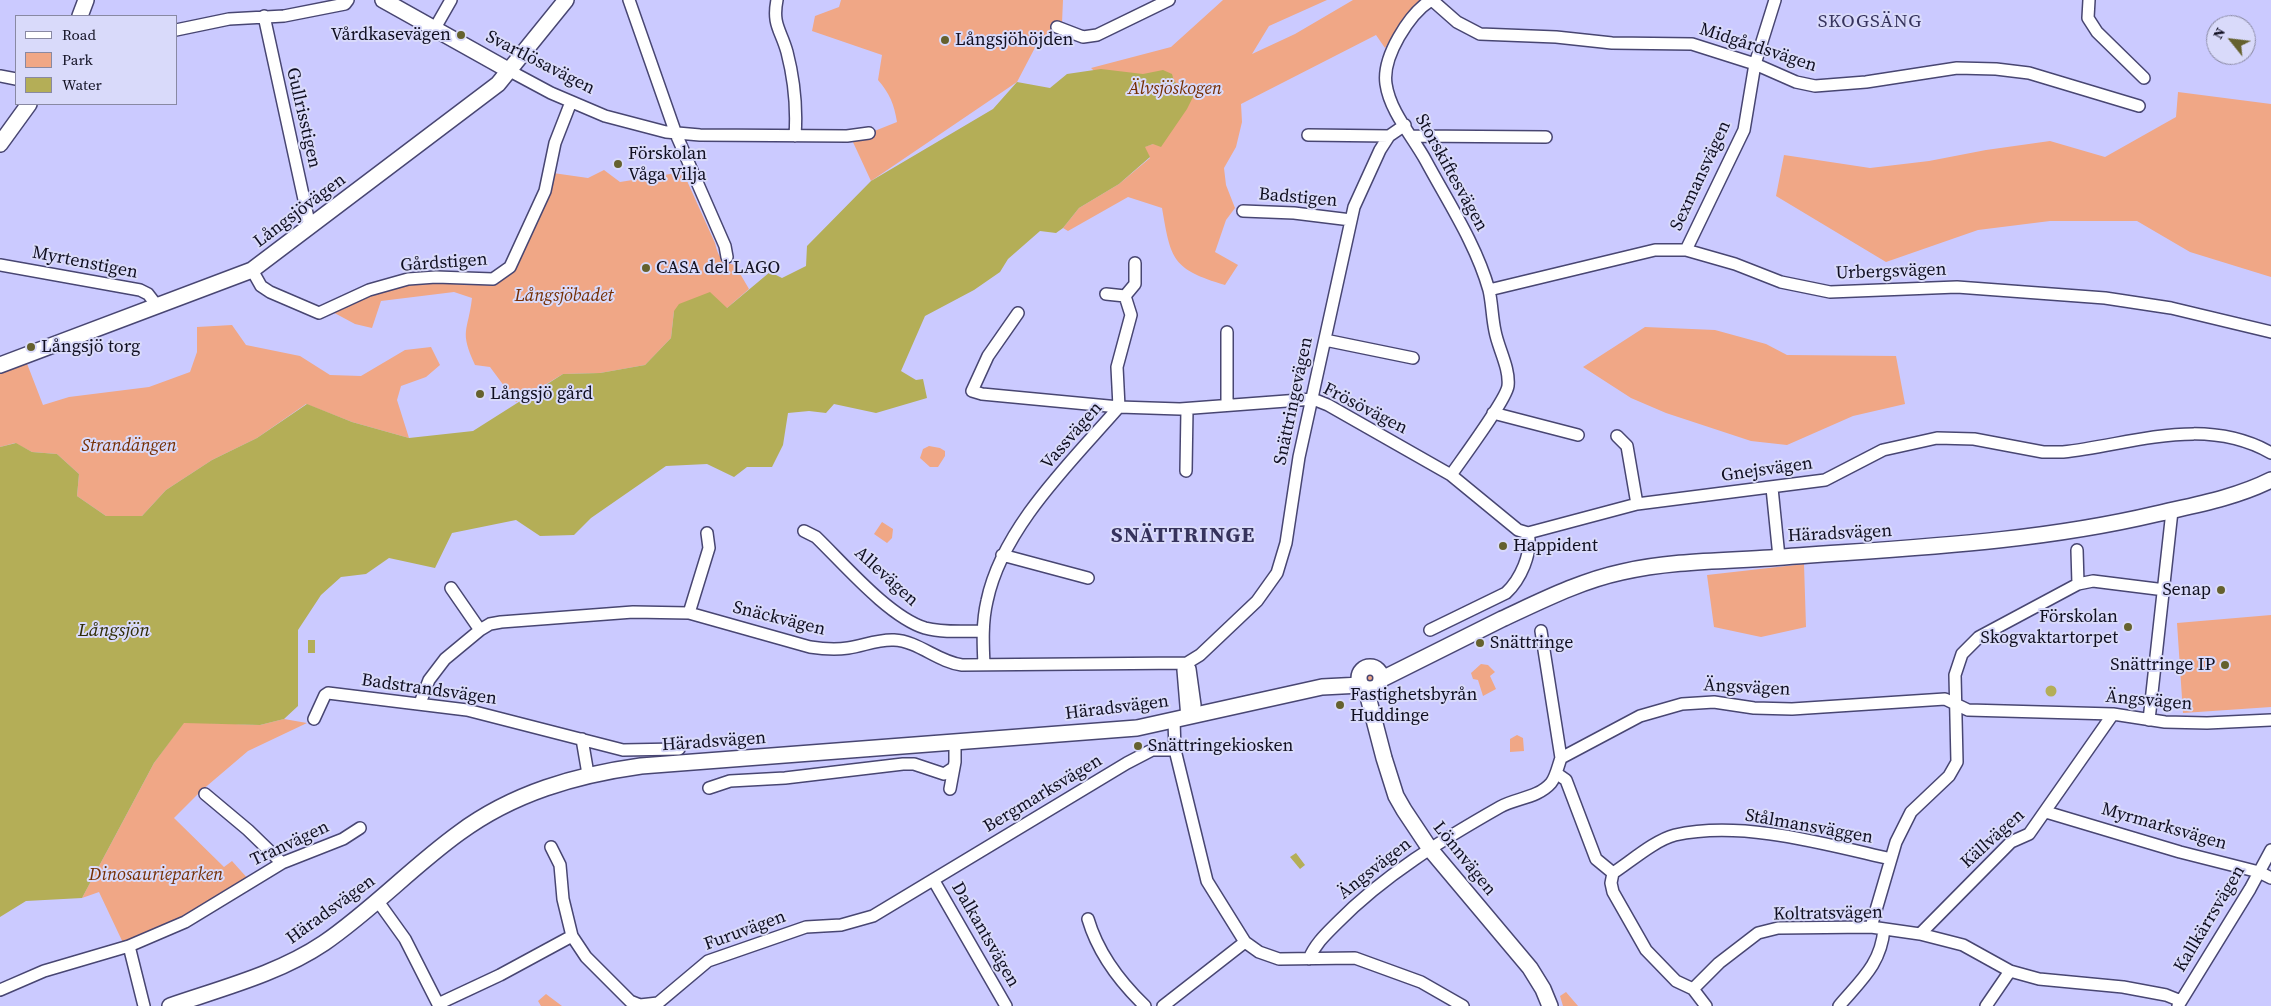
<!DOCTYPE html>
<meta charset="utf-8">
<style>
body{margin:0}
#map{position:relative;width:2271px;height:1006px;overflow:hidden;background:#cbcaff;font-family:"Source Serif 4",serif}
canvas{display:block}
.legend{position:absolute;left:15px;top:15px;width:162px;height:90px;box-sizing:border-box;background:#d9dafa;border:1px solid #8989a3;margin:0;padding:6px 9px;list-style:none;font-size:15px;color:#100f21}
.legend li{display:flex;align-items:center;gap:10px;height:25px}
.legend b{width:25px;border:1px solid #8989a3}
.north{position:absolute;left:2206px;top:15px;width:50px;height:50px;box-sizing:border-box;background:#d9dafa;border:1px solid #8989a3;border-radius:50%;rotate:299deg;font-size:14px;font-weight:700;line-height:20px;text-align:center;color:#100f21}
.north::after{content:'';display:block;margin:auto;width:18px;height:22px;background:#65612e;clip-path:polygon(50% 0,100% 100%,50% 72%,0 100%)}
</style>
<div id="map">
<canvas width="2271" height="1006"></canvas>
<ul class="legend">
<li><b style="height:6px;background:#fff"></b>Road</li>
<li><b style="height:14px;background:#f0a786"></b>Park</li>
<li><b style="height:14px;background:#b4ae57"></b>Water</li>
</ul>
<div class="north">N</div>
</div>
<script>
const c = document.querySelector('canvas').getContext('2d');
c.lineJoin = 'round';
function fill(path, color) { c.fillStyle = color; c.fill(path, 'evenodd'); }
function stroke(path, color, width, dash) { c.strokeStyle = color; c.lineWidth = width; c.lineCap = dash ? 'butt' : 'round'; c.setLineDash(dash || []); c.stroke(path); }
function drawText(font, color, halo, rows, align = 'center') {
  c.font = font + ' "Source Serif 4",serif'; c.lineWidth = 4; c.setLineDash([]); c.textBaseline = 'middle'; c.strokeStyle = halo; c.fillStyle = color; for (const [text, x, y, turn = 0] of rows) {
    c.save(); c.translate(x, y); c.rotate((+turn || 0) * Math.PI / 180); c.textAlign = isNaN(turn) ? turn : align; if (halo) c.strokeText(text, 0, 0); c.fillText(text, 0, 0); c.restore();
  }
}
fill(new Path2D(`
 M841,0H1063L1062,23L1039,40L1017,82L871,181L852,140L897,122C894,104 890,94 878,80L882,55L812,31L815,16L839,7Z
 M1223,0H1327L1269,26L1252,54L1295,34L1353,0H1420L1403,19L1385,48L1376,35L1241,104L1242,122L1236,147L1224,168L1226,185L1235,208L1226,220L1215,252L1238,265L1225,285C1172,269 1171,260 1162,208L1128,197L1068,231L1063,228L1079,208L1119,184L1150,158L1144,147L1153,144L1136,110L1091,68L1171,47Z
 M2178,92L2271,104V277L2190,252L2137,221H2050L1978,230L1886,262L1776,196L1784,155L1870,168L1929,161L1986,150L2050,141L2105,157L2176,117Z
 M604,170L620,182L683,172L715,243C718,256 721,262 735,265L749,289L727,308L674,311L671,338L645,365L600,373L563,374L516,402L490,367L475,365C459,330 468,332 472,298L454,292L381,301L372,328L355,324L327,309L408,279L467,281L514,268L550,193L553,173L588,178Z
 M232,325L246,345L300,356L330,375L361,376L405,350L431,347L440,365L426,377L401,386L397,400L409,438L352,422L306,404L257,438L212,460L166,490L142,516H106L77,496L79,474L57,454L32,452L15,443L0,447V370L26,361L43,405L69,397L149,387L190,372L197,352V327Z
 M1645,327L1715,330L1766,344L1787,355L1896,356L1905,404L1853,416L1787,445L1751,441L1666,413L1631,398L1583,367Z
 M929,446L940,448L945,451V456L938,467H930L920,458L923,449Z
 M882,522L893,529L892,538L887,543L874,534Z
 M1804,564L1806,627L1761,637L1714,627L1707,575Z
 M2271,615V707L2183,713L2177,623Z
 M1481,664L1488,665L1495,672L1490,676L1496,689L1483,696L1478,680L1473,679L1471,673Z
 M1363 678a8 8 0 1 1 16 0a8 8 0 1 1-16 0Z
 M284,719L307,723L248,751L201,791L174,818L224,867L232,861L250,881L125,947L99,892L82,898L154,763L184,722L260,725Z
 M1517,735L1523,738L1524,751L1510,752V739Z
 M1566,992L1578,1006H1563L1560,996Z
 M546,994L562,1006H541L538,1001Z`), '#f0a786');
fill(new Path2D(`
 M1101,69L1143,74L1163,70L1172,74C1174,85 1184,92 1195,93L1187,109L1161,147L1153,144L1145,147L1150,157L1119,184L1079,208L1063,228L1056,233L1040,231L1008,259L1000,272L974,290L925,316L901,371L916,380L923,379L927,398L876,413L834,404L826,413L809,411L788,413L783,445L772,467H747L734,477L707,464L666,466L591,518L574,535L540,536L516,520L452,533L435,568L389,558L366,574L341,577L321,595L298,630V706L284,719L260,725L184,723L154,763L82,898L26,901L0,917V447L16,443L32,452L57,454L79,474L77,496L106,516H142L166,490L212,460L257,438L307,404L352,422L409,438L473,431L563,374L600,373L645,365L671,338L674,311L679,304L710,292L727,308L770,272L782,278L806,266L807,246L871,181L993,109L1017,82L1050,88L1067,74Z
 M308,640H315V653H308Z
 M2045.5 691a5.5 5.5 0 1 1 11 0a5.5 5.5 0 1 1-11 0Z
 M451,688L463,690L462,698L449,696Z
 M1296,853L1305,865L1300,869L1290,857Z`), '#b4ae57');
const street = new Path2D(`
 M629,0L676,134L725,246L727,257
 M777,0C772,25 781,30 787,52C794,79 797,108 795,136
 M1431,0C1409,14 1382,57 1386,84C1390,112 1413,137 1426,161C1448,202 1476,244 1489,290C1492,303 1492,317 1495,331C1498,348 1510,368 1508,386C1506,400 1462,459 1451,475
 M1432,0L1457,22L1480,34L1556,37L1612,43L1692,44L1755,64L1796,82L1815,86L1866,82L1957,68L1996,69L2029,73L2139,106
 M2089,0L2088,18L2097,32L2144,78
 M264,16L310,227
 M1057,27L1083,37L1097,35L1169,0
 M435,28L451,0
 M176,30L229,19L284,16L345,4L348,0
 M510,71L551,93L605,116L666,132L700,135L847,136L869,133
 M0,76L16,79
 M1308,135L1389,136
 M1412,136L1546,137
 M1243,211L1294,213L1351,220
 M1686,250L1744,130L1755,64L1775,0
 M0,265L140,290L148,294L158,307
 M252,270L261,286L270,292L319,313L369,290L408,279L436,277L493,279L510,267L545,191L555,143L571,102
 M1489,290L1655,250H1686L1735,264L1781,282L1830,292L1957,287L2105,298L2171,308L2271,332
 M1106,294L1125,296
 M1018,313L988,356L972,391L982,394L1119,407L1180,409L1313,399L1328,405L1451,475L1518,530L1528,533L1637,504L1825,480L1883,450L1937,438L1974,439L2043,452H2063C2134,444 2204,415 2271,453
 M1227,332V405
 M1325,340L1413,358
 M1493,413L1578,435
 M1617,436L1627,446L1637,504
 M1186,471L1187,409
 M1772,488L1779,557
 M804,531L816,537C844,564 889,617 925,628C943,633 964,631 983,631
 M2077,550L2078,584
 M1002,555L1088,578
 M451,588L480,630
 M689,613L709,548L707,533
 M1430,630L1506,593C1520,580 1533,553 1528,533
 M1541,631L1561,758
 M984,665C983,644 982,622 987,601C1002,528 1071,462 1119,407L1117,367L1131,315L1125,296L1135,284V263
 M1190,669L1195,705L1194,716
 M420,703L429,680L445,659L480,630L490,624L501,622L633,612L689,613L810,647C823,649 835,650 848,648C863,646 878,639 894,640C918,641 938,662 962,665L1187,663
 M1187,718L1183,670L1187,663L1200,655L1257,601L1277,573L1286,543L1299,457L1354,207L1380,150L1389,136L1405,125
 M314,719L325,695L328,693L467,710L623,750L679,749
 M2149,720L2172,511
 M1174,721L1175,750L1207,881L1245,942L1259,952L1279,959L1355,958L1421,982L1463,1006
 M582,739L588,774
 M1556,773L1566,780L1596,859L1613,873L1611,883L1613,892L1646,950L1676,981L1693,989L1706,1006
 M709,788L730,781L785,778L903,764H914L944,774L953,768
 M950,789L955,762V743
 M205,794L248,830L282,863
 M2046,812L2180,852L2259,872L2271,878
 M551,847L560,865L563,899L572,936
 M1613,873C1630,862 1655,840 1675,835C1742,820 1825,844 1891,859
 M934,881L1006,1006
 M377,900L405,939L439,1006
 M1088,919C1098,953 1120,982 1145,1006
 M1871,927L1896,842L1911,812L1949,776L1957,762L1955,675L1962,654L1979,637L2078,584L2093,581L2165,590
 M1920,934L2011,842L2029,834L2113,714
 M129,946L144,1006
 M1309,959C1315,944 1326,934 1337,923C1384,875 1442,840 1500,807C1516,798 1538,798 1551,783C1556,777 1558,766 1561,758L1640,716L1682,704L1714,702L1754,708L1792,709L1945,699L1968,710L2113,714L2165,722L2207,723L2271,720
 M1693,989L1719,963L1758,933L1778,928L1871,927L1920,934L1963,945L2010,971L2039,979L2123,987L2166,995L2181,1001
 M0,990L44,971L129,946L185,922L282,863L343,839L360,828
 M438,1004L500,975L572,936L586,957L630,1001L640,1005L658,1003L708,961L806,927L841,925L873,916L1127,763L1152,750H1175
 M1163,1006L1245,942
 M1839,1006C1861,980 1881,964 1884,929
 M1986,1006L2010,971
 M2178,1006L2250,889L2271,850`);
const secondary = new Path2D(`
 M383,0L510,71
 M80,16L86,0
 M0,144L29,104
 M0,365L252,270L498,84L566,0
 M1359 678a11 11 0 1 1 22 0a11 11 0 1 1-22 0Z
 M1382,679C1422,659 1462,639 1502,619C1541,601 1580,581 1622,572C1670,561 1721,561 1770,558C1899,548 2029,544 2156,514C2195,505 2235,498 2271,480
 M1366,689L1384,758L1396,796L1404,810L1430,849L1530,968L1543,989L1550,1006
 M170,1006C222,988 278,974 324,943C372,910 412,867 459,833C513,793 576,775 641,766L1137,728L1322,687L1361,685`);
stroke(street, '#484672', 14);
stroke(secondary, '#484672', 18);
stroke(street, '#fff', 11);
stroke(secondary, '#fff', 15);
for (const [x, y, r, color] of [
 [461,35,5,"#65612e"],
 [945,40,5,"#65612e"],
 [618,164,5,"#65612e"],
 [646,268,5,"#65612e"],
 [31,347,5,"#65612e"],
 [480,394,5,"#65612e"],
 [1503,546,5,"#65612e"],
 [2221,590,5,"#65612e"],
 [2128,627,5,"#65612e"],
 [1480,643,5,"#65612e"],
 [2225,665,5,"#65612e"],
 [1340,705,5,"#65612e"],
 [1138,746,5,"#65612e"]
]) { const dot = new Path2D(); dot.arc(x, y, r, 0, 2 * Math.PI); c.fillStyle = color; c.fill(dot); stroke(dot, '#d9dafa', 2); }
drawText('18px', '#100f21', '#d9dafa', [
 ["Vårdkasevägen",451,35,"right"],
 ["Långsjöhöjden",955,40],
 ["Förskolan",628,154],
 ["Våga Vilja",628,175],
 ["CASA del LAGO",656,268],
 ["Långsjö torg",41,347],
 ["Långsjö gård",490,394],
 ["Happident",1513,546],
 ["Senap",2211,590,"right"],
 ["Förskolan",2118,617,"right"],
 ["Skogvaktartorpet",2118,638,"right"],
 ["Snättringe",1490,643],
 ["Snättringe IP",2215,665,"right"],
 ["Fastighetsbyrån",1350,695],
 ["Huddinge",1350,716],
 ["Snättringekiosken",1148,746]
], 'left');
drawText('18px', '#100f21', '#d9dafa', [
 ["Midgårdsvägen",1758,48,18],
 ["Svartlösavägen",540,63,27],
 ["Gullrisstigen",303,118,77],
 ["Storskiftesvägen",1451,173,61],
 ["Sexmansvägen",1701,176,-65],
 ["Badstigen",1298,198,5],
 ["Långsjövägen",300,211,-37],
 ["Myrtenstigen",85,263,11],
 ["Gårdstigen",444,263,-4],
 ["Urbergsvägen",1891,272,-2],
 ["Snättringevägen",1294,401,-78],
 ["Frösövägen",1365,409,27],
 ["Vassvägen",1072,436,-49],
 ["Gnejsvägen",1767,470,-8],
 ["Häradsvägen",1840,534,-3],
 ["Allevägen",886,577,42],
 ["Snäckvägen",779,619,14],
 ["Ängsvägen",1747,688,3],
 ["Badstrandsvägen",429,690,8],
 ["Ängsvägen",2149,701,5],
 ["Häradsvägen",1117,708,-7],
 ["Häradsvägen",714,742,-4],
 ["Bergmarksvägen",1043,794,-31],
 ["Stålmansväggen",1809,827,10],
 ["Myrmarksvägen",2164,827,16],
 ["Källvägen",1993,839,-42],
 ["Tranvägen",290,844,-25],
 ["Lönnvägen",1464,859,51],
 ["Ängsvägen",1375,869,-38],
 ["Häradsvägen",331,910,-36],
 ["Koltratsvägen",1828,914,-1],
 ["Kallkärrsvägen",2210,919,-59],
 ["Furuvägen",745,931,-20],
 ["Dalkantsvägen",985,935,60]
]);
drawText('italic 18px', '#752e02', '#d9dafa', [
 ["Älvsjöskogen",1175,89],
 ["Långsjöbadet",564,296],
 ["Strandängen",129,446],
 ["Dinosaurieparken",156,875]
]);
c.letterSpacing = '1px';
drawText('19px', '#36335d', '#d9dafa', [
 ["SKOGSÄNG",1870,22]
]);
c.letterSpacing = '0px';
drawText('italic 19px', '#2f2c05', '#d9dafa', [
 ["Långsjön",114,631]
]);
c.letterSpacing = '1px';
drawText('bold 22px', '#36335d', '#d9dafa', [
 ["SNÄTTRINGE",1183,536]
]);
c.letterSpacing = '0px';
</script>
